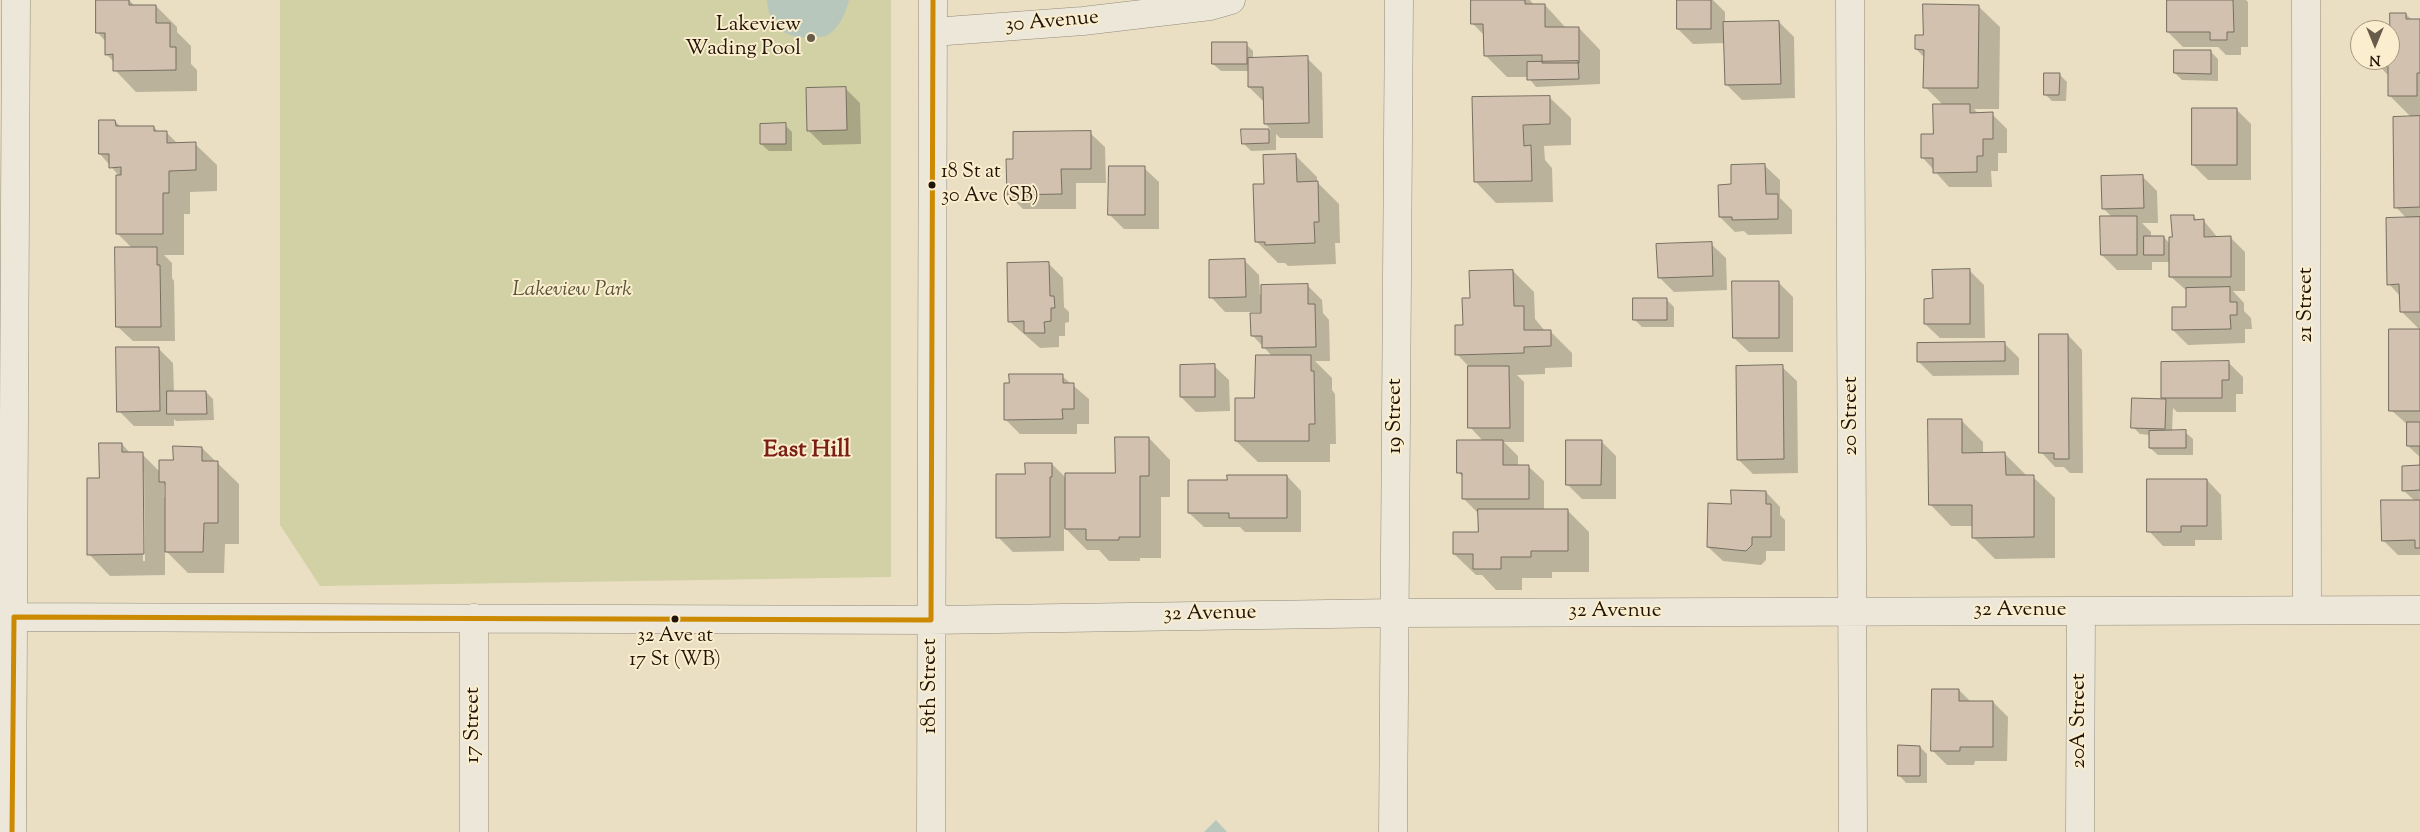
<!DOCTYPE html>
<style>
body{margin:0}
#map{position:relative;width:2420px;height:832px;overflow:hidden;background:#eadfc3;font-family:"Sorts Mill Goudy",serif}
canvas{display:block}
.north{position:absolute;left:2350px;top:20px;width:50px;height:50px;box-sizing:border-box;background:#fbeece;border:1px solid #a3977f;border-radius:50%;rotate:180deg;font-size:14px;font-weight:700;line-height:20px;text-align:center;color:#201408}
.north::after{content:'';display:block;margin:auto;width:18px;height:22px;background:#675b49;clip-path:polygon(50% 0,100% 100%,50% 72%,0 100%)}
</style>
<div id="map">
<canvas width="2420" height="832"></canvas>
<div class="north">N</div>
</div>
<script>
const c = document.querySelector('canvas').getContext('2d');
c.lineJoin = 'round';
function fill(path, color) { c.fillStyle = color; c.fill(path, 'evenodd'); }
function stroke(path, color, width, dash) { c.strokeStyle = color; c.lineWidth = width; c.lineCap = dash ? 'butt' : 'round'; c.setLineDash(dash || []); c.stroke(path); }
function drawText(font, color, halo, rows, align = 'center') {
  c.font = font + ' "Sorts Mill Goudy",serif'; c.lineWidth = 4; c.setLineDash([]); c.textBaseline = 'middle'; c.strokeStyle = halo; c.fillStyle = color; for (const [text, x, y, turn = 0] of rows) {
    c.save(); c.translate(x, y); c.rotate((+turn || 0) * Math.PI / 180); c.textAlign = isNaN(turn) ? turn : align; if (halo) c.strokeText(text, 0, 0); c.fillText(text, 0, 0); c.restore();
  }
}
fill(new Path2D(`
 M280,0H891V577L320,586L280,525Z`), '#d2d0a5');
fill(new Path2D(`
 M767,0H849C846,13 839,29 826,36C823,37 818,37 815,37C789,41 768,28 767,0Z
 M1216,820L1227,832H1204Z`), '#b7c7bb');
fill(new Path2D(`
 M98,0H129L135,6H156L177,27V32L191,46V64L197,70V91L136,92L115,70V63L106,54V42L98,33Z
 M1472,0H1530L1534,5H1545L1566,28H1579L1600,50V84L1536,87L1528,77H1507L1485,55V36L1472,23Z
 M1678,0H1713L1725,12V24L1779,22L1794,37L1795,98L1742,100L1727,85L1725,43L1693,44L1678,29Z
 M2168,0H2246L2248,2V47H2241V55H2226L2218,47H2183L2168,32Z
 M1978,6L2000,27L1999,109H1974L1979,114H1992L2007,129V153H1998V171H1991L1992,187H1949L1923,158L1934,135L1943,105L1925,87V58L1916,49L1924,36Z
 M2406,14L2412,20H2420V330L2401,311V297L2389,284L2407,219L2396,207L2412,118L2390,96V77L2373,60H2390V32Z
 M1246,44L1253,51V59L1307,58L1322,73L1323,138H1280L1276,134V150L1251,151L1243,143V130H1271L1265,123L1264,102L1249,87V71H1221L1213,64Z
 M2210,51L2218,59V81L2182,80L2175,73Z
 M2059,74L2067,82L2066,101H2052L2045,94Z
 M846,89L860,103L861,144L823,145L808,130Z
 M1549,97L1571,118V145L1544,146L1545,160L1552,168L1553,202L1496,203L1475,181L1473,98Z
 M2236,109L2251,124V180H2208L2193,165Z
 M115,121L121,127H154L159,133H167L178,144H195L217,165V191L190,192V214H184V255H164L172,263V278L174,281L175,341H133L118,327L132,248L118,234L120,177L100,154Z
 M785,125L792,132V151H769L761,144Z
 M1090,133L1105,147L1106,183H1076V209H1023L1008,194L1014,160Z
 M1295,155L1317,177V182L1339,204L1340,243H1335L1336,264L1288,266L1285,263H1278L1256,241L1265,185Z
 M1765,166L1780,180V198L1792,210V234L1748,235L1744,231L1735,232L1720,217L1732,185Z
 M1144,168L1159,182V229H1124L1110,215Z
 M2142,176L2157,191L2158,223H2142L2151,232V237H2164L2170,244L2193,216L2198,221H2204L2218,238L2230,237L2245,252V291H2233L2244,303V311L2251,318L2252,329H2245V343L2188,345L2173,330L2188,308L2187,291L2170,276V262H2152V270H2117L2102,255L2112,217L2103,208Z
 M1711,244L1726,258L1727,290L1674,292L1659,277Z
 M1244,260L1259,275L1260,295L1307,285L1322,300L1323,313L1329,320L1330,361H1315L1332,378V390L1335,394L1336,444H1330V462H1258L1236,441L1273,357L1252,335L1262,312H1225L1211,297Z
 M1048,263L1063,278L1064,307L1069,312V322L1065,323V336H1059V347L1040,348L1009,321Z
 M1969,270L1984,285L1985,338H1940L1925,324L1934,300Z
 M1513,271L1534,292L1535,319L1545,331H1550L1572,353V367L1545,368V374L1517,375L1524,382V442H1504L1518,456V467H1529L1544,481V510H1567L1589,532V572H1552V578H1522V590H1496L1482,575H1476L1454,554L1479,534L1478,513L1463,498V477L1458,472L1483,441L1470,427L1469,367L1457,354L1471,300Z
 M1778,282L1793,297V352H1749L1734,338Z
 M1667,300L1674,307V327H1642L1634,319Z
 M2420,330V457L2408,446V425L2391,410Z
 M2068,335L2082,350L2083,473H2070L2064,467H2055L2041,452Z
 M2004,343L2019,358V375L1933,376L1918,361Z
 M158,348L173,363L174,392H206L213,399L214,420L176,421L174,419V426H134L119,411Z
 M2228,362L2243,377V394H2236V412H2177L2173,408L2172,432H2185L2193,439V455H2158L2150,448V435L2140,434L2133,427L2165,400L2162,397Z
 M1214,366L1229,380L1230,411L1196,412L1181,397Z
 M1782,367L1797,381L1798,473L1753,474L1738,459Z
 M1062,376L1089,399V424H1077V434H1020L1005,419Z
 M1962,421L1983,442V454H2005L2026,475L2033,477L2055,498V558L1995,559L1973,537V526H1951L1930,504Z
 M1149,438L1170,460V497H1161V558H1140V561H1109L1099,550H1087L1064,527V551L1013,552L998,537L1027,476L1052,464L1066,478L1117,475Z
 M1601,441L1616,456V499H1582L1567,484Z
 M122,444L131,454H142L160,472L174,461L202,448L239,484V544H225L224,573H188L165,550V575L110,576L89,554L100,480ZM142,470L144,472L145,561H143ZM164,485L167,488V497H164Z
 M2420,467V555H2398L2383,540L2415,501L2403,490Z
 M1287,476L1301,491V532H1245L1240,527H1204L1189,513L1229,481Z
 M2207,480L2221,495L2222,540H2195V546H2163L2149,531Z
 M1766,492L1780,507V515L1785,520V551H1766V560L1761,565L1723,561L1708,547L1732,505Z
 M1959,690L1971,702H1993L2008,717L2007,761H1975L1974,765H1947L1932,750Z
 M1920,747L1927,754V783H1906L1899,775Z`), '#0003');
const building = new Path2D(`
 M96,0H129V5H156V23H170V47H176V70L113,71V54L105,55V33H96Z
 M1471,0H1525V4H1545V27H1579V63H1542V55L1484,56L1483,24H1471Z
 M1677,0H1711V29H1677Z
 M2167,0H2233L2234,32H2227V40H2210V32H2167Z
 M1923,4L1979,5L1978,88H1923L1924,50L1915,49V35H1923Z
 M2390,13H2406V19H2420V73H2417V96H2388V64L2374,60H2390Z
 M1779,21L1781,84L1725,85L1723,22Z
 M1212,42H1247V64H1212Z
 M2174,50H2211V74L2174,73Z
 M1308,56L1309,123L1264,124L1263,87H1248V58Z
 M1578,61L1579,79L1527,80V62Z
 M2044,73H2060L2059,95H2044Z
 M846,87L847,130L807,131L806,88Z
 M1550,96V124L1523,125L1524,146L1531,145L1532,181L1474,182L1472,97Z
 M1933,104H1970V113L1993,112V139H1983V156H1977V172L1933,173V158H1921V134H1933Z
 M2192,108H2237V165H2192Z
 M2420,116V207L2394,208L2393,117Z
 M99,120H115L116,126H154V131H167V143L196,142V170L169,171V193H163V234H116V175H121V167L109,168V154H99Z
 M786,123V144H760V124Z
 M1241,129H1269V143L1242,144Z
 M1091,131V169H1061L1062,194L1007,195L1006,159H1013V132Z
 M1296,154L1297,182L1318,181L1319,222H1314L1315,243L1265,245V242H1255L1253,184H1264L1263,155Z
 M1765,164L1766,194H1778V219L1732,220V217H1719L1718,185L1731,184V165Z
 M1109,166H1145V215H1108Z
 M2143,175L2144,208L2102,209L2101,176Z
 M2171,215H2194V220L2204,219V237L2231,236V277H2169V237H2172Z
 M2100,216H2137V255H2101Z
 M2420,217V312H2400L2399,284L2387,285L2386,218Z
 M2144,236H2164V255H2144Z
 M1712,242L1713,276L1658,278L1656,244Z
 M115,247H157V265H160L161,327H116Z
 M1245,259L1246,297L1209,298V260Z
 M1049,262L1050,296H1054L1055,308H1051V321L1044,322L1045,333H1024V321L1008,322L1007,263Z
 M1970,269V324H1924V299L1933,298L1932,270Z
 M1513,270L1514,306H1524V330H1551V346L1524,347V353L1455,355V325H1463L1462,298H1470L1469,271Z
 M1732,281H1779V338H1733Z
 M1308,284V304H1315L1316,347L1262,348V336H1251L1250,313H1261V285Z
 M2230,287V302H2237V315H2230L2231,329L2172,330V307H2186V288Z
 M1633,298H1667V320H1633Z
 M2389,329H2420V411H2389Z
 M2039,334H2068L2069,459H2054V453H2039Z
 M2005,342V361L1917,362V343Z
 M116,347H159L160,411L117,412Z
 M1256,355H1311V371H1314L1315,424H1309V441H1235V398H1254Z
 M2229,361V380H2222V398H2161V362Z
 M1215,364V397H1180V365Z
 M1783,365L1784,459L1737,460L1736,366Z
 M1468,366H1509L1510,428H1468Z
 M1009,374H1063V383H1074V409H1062L1063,419L1004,420V383H1009Z
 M167,391H206L207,414H167Z
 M2132,398L2166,399L2165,429L2131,428Z
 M1928,419H1962V453L2005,452L2006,475H2034V537L1972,538V505H1929Z
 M2407,422H2420V490L2402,491V466L2420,465V446H2407Z
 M2186,430V448H2149V431Z
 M1115,437H1149V476H1140V537H1119V540H1086V529H1065V473H1115Z
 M1457,440H1503V465H1529V499H1462V473H1457Z
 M1566,440H1602L1601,485H1566Z
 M99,443H122V452H143L144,554L87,555V478H99Z
 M173,446L202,447V461H218V523H204L203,552H165V482H159V460H173Z
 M1025,463H1052V477H1050V537L996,538V474H1025Z
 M1227,475H1287V518H1229V513H1188V480H1227Z
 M2147,479H2207V526H2181V532H2147Z
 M1731,490L1766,491V504H1771V537H1752V545L1746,551L1707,547L1708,503L1731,504Z
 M2381,500H2420V548H2415V540L2382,541Z
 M1478,509H1568V551H1531V557H1501V569H1473V554H1453V532H1478Z
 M1932,689H1959V701H1993V747H1960V751H1931Z
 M1898,745L1920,746V776H1898Z`);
fill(building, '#d3c1af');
stroke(building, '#766f61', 1);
const minor = new Path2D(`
 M1850,0L1853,832
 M2306,0L2307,610
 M933,32L1083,21L1210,6L1231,0
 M0,617L931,620L1395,613L2420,610
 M474,618V832
 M12,832L16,0
 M931,832L933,0
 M1393,832L1399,0
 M2080,832L2081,611`);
stroke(minor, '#938b7a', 29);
stroke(minor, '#ece7d9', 28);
stroke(new Path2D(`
 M12,832L14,617L931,620L933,0`), '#cc8902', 5);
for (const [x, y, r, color] of [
 [811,38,5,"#675b49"],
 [932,185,4.5,"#201408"],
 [675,619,4.5,"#201408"]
]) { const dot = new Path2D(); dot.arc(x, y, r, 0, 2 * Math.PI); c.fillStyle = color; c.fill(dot); stroke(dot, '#fbeece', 2); }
drawText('20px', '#201408', '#fbeece', [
 ["18 St at",941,174],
 ["30 Ave (SB)",941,198],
 ["32 Ave at",675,638,"center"],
 ["17 St (WB)",675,662,"center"]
], 'left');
drawText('21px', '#201408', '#fbeece', [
 ["30 Avenue",1052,23,-5],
 ["21 Street",2307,305,-90],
 ["19 Street",1396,416,-90],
 ["20 Street",1852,416,-90],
 ["32 Avenue",2020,611],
 ["32 Avenue",1615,612],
 ["32 Avenue",1210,615,-1],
 ["18th Street",931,686,-90],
 ["20A Street",2080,721,-90],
 ["17 Street",474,725,-90]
]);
drawText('21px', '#201408', '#fbeece', [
 ["Lakeview",801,26],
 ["Wading Pool",801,50]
], 'right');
drawText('italic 21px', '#575236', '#fbeece', [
 ["Lakeview Park",572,291]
]);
drawText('bold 24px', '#7a1f14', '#fbeece', [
 ["East Hill",807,452]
]);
</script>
